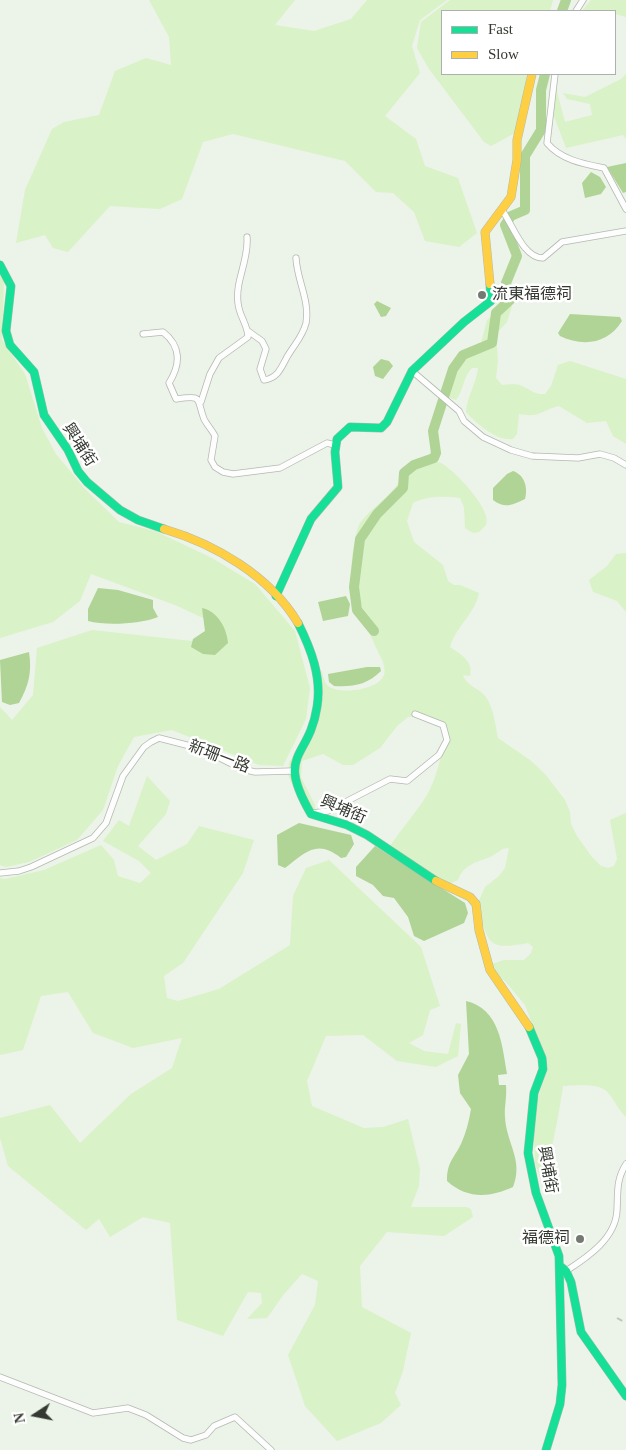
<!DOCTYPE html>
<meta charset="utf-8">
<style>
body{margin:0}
#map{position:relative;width:626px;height:1450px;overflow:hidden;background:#ecf3e8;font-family:"Times New Roman",serif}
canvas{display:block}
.legend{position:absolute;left:441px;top:10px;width:175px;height:65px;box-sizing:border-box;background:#fff;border:1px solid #aeb0ad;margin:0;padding:6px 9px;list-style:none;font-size:15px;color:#343931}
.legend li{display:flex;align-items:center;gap:10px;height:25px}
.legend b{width:25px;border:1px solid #aeb0ad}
.north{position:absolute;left:10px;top:1390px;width:50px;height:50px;-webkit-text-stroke:4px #fff;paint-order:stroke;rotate:259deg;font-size:14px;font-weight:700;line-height:20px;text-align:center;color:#343931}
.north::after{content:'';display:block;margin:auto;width:18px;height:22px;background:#343931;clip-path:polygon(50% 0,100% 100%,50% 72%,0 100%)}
</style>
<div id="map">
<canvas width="626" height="1450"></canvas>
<ul class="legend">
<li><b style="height:6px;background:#16e098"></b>Fast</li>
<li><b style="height:6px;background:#ffcf43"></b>Slow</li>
</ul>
<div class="north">N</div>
</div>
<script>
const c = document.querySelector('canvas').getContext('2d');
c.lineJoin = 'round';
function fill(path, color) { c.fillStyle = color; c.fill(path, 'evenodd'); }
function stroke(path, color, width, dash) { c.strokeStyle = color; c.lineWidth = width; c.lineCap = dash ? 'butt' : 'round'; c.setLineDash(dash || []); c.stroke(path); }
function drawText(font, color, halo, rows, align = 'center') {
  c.font = font + ' "Times New Roman","Noto Sans TC",serif'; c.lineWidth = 5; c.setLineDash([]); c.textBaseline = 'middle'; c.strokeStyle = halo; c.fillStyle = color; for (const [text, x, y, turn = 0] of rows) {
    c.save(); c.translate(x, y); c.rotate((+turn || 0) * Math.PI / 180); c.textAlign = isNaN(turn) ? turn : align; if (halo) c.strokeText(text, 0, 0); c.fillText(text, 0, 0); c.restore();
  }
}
fill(new Path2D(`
 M149,0H295L275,25L314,31L351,19L367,0H447L420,20L412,46L420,73L385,116L416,139L425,166L458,178L477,233L459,247L425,241L414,212L393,193L376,192L345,161L233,134L203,142L182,199L160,209L110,206L68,252L53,248L45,235L16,243L25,190L52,129L64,122L99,115L115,71L146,58L171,65L169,37Z
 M450,0H553L550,11H442V74H527L521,115L515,133L491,146L484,142L429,69L417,48L421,22Z
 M591,0H626V17L615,14V11H582Z
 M626,74V139L623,135L566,148L552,111L556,88L565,122L592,115L590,104L567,99L563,93L585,97L621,79Z
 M0,275L4,281L2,340L25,374L42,428L56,454L85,489L119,522L155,531L212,558L255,584L295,631L310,688L306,719L283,766L259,765L172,730L134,737L118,766L103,810L77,840L29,862L6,867L0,865V707L12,720L33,695L37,648L92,630L210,643L218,625L175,605L91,574L80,601L53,622L0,638Z
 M509,304L512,306L507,322L496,334L498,361L496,378L502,385C509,385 515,383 522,386C532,390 534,395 545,394L551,386L558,365L570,361L626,379V444L613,436L606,421L587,423L559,406C539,411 541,418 519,414L517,434L513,439C496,441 477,424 466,412C467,396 476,385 478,368H472C463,376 464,390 456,400L447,397L448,384L460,355L479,351L487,320Z
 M425,461C429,461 436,461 441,463C453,469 493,510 486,525L479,532L473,533L465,528L464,507L460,498C443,496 428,496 413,503L407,521L414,542L443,565L448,581L454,585H460L479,593C475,614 456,626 450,647C460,654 474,661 470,676L463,675C466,686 479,688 485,696C494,707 495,725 498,738L530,760L545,774L565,800L570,812L571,824L577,836L592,857L601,866L608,868L614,866L617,859L610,820L626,813V1117C618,1110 616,1102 609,1094C601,1082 576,1086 563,1086C562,1097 548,1175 543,1180L540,1178L535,1163L533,1112L548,1067L525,1005L505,981L495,974L492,964L504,960H524L531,953L533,947L528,943C486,951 489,943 477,905L485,887L499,876L505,868L509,848C501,848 498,853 490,857C477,862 463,865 458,880L449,884L390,850V846C401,829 416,813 427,795C437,778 445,746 444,727L428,715L408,717L398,725L380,748L353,765H343L323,754L302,761L301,777L315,805V812L312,814L303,809L288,775L289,762L302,746L315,711L316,674L322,671C323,676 324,682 328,686C339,695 376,690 383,677C386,672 384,667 383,662C365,623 343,585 355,541C356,536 357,528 360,523C368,512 381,503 390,493C407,477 395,471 425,461Z
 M626,553V612L617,601L593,592L589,580L607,566L616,554Z
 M147,776L170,801L166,814L138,846L156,860L187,844L199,826L254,840L243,873L183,963L164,976L167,998L178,1001L219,989L290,945L293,896L306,868L329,860L421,947L440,1006L430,1010L423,1035L409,1043L424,1051L448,1054L456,1023L461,1024L458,1056L436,1067L397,1061L363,1035L326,1036L307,1081L312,1106L364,1128L383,1127L408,1119L420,1169L419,1186L411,1207H466L471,1209L473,1217L444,1236L387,1232L360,1266L362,1307L411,1333L403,1371L395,1393L401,1405L381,1423L337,1441L305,1406L288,1355L315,1305L318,1281L302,1274L284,1294L267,1318L247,1319L262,1303L261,1293L248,1292L223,1336L177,1320L170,1223L143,1217L110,1237L99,1219L86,1230L8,1166L0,1138V1118L50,1105L80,1143L131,1094L172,1068L182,1038L133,1048L93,1033L68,992L41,996L23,1050L0,1055V878L5,879L44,870L101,845L114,860L118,876L140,883L151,873L139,861L103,841L119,820L129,826Z`), '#d9f2c8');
fill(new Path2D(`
 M626,163V192L623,193L607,167Z
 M591,172L600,177L606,187L601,194L585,198L582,183Z
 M377,301L391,308L386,316L381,317L374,304Z
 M570,314L620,317L622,321C608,344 583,347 560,336L558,333Z
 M381,359L389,361L393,366L383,379L375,376L373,367Z
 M513,471C525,475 528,488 525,499C512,505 505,509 493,500V488L507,474Z
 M98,588L118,590L153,600V608L158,617C141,624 106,626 88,621V609Z
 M346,596L350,604L348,616L323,621L318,602Z
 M202,608C218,611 227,629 228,643L215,655L203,654L191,647L193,639L205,631Z
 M29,652C32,672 29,685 19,703L10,705L2,702L0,660Z
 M367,667H380L381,671C367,685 353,687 334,686L329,682L328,674Z
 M299,823L351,835L354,844L346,857L341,858C317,839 306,852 285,868L278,865L277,835Z
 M375,846L465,903L468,913L464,923L424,941L414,936L408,917L394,898L383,896L373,885L356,876V867Z
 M466,1001C500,1009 502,1045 507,1074L498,1075L499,1085H506C507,1098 504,1107 505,1117C506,1143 524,1160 513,1187C489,1198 467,1199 447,1181C447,1162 453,1160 461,1144C466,1133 469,1121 471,1109L460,1093L458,1075L469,1054Z`), '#afd495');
stroke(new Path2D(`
 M562,11L566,0
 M374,631L357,610L354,587L360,539L377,514L403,488L404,473L414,465L434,458L436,453L433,431L453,369L463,355L492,343L496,313L510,300L506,283L517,256L505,225L511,216L525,210V156L541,130V90L545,74`), '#afd495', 10);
const street = new Path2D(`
 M576,11L583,0
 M555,74L547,143C561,160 584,164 604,168L626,209
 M502,210C513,225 523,258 543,258L562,242L626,231
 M248,331L262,341L266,349L260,369L264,380C278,378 281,368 287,357C294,345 303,336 306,323C310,301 297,280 296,258
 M143,334L163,332C181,346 181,364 169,383L176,399C204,395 196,398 204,419C207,425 212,430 215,436L211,460L215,467L223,472L233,474L280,468L327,443L335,445
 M412,371L459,411L464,421L483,437L511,450L532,456L578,458L600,454L614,458L626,465
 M201,402L210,374L219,358L248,337C248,325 239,316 238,303C235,281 249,260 247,237
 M313,813L328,811L390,779L407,781L439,755L447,740L443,725L415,714
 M0,873L19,871L31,867L93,838L106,823L123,776L144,747L151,742L159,738L202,749L242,769L255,772L293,771
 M566,1271C588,1257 616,1238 617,1210C618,1192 616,1180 626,1164
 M0,1377L93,1413L128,1408L146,1415L183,1438L191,1440L206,1435L214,1426L235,1417L271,1450`);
const fast = new Path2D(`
 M0,265L11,286L6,331L10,345L34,372L44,415L68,450L78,471L87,482L120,510L138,520L164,529
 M276,596L311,519L338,487L335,452L337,439L350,427L381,428L387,422L412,371L464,322L491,301L490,284
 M298,623C311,649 322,677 317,707C309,760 275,752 311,814L347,825L367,835L436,881
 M529,1027L542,1058L543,1069L534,1093L528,1153L536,1193L559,1256L562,1385L560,1404L546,1450
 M560,1266L566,1271L571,1282L581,1332L626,1396`);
const slow = new Path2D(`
 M490,284L485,232L511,197L517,160V140L532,74
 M164,529C215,544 270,576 298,623
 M436,881L470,897L476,904L479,930L490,970L529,1027`);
stroke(street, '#b3b9b0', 7);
stroke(fast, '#b3b9b0', 9);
stroke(slow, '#b3b9b0', 9);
stroke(street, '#fcfdfc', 5.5);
stroke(fast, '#16e098', 8);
stroke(slow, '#ffcf43', 8);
stroke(new Path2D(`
 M617,1318L626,1323`), '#c0c2be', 2, [6, 6]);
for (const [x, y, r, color] of [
 [482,295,5,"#747a71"],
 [580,1239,5,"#747a71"]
]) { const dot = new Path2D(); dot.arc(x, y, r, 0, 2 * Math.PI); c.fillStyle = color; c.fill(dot); stroke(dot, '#fff', 2); }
drawText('16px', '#343931', '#fff', [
 ["流東福德祠",492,295],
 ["福德祠",570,1239,"right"]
], 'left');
drawText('16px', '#343931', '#fff', [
 ["興埔街",79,445,57],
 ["新珊一路",219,757,21],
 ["興埔街",343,810,23],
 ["興埔街",547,1170,80]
]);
</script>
